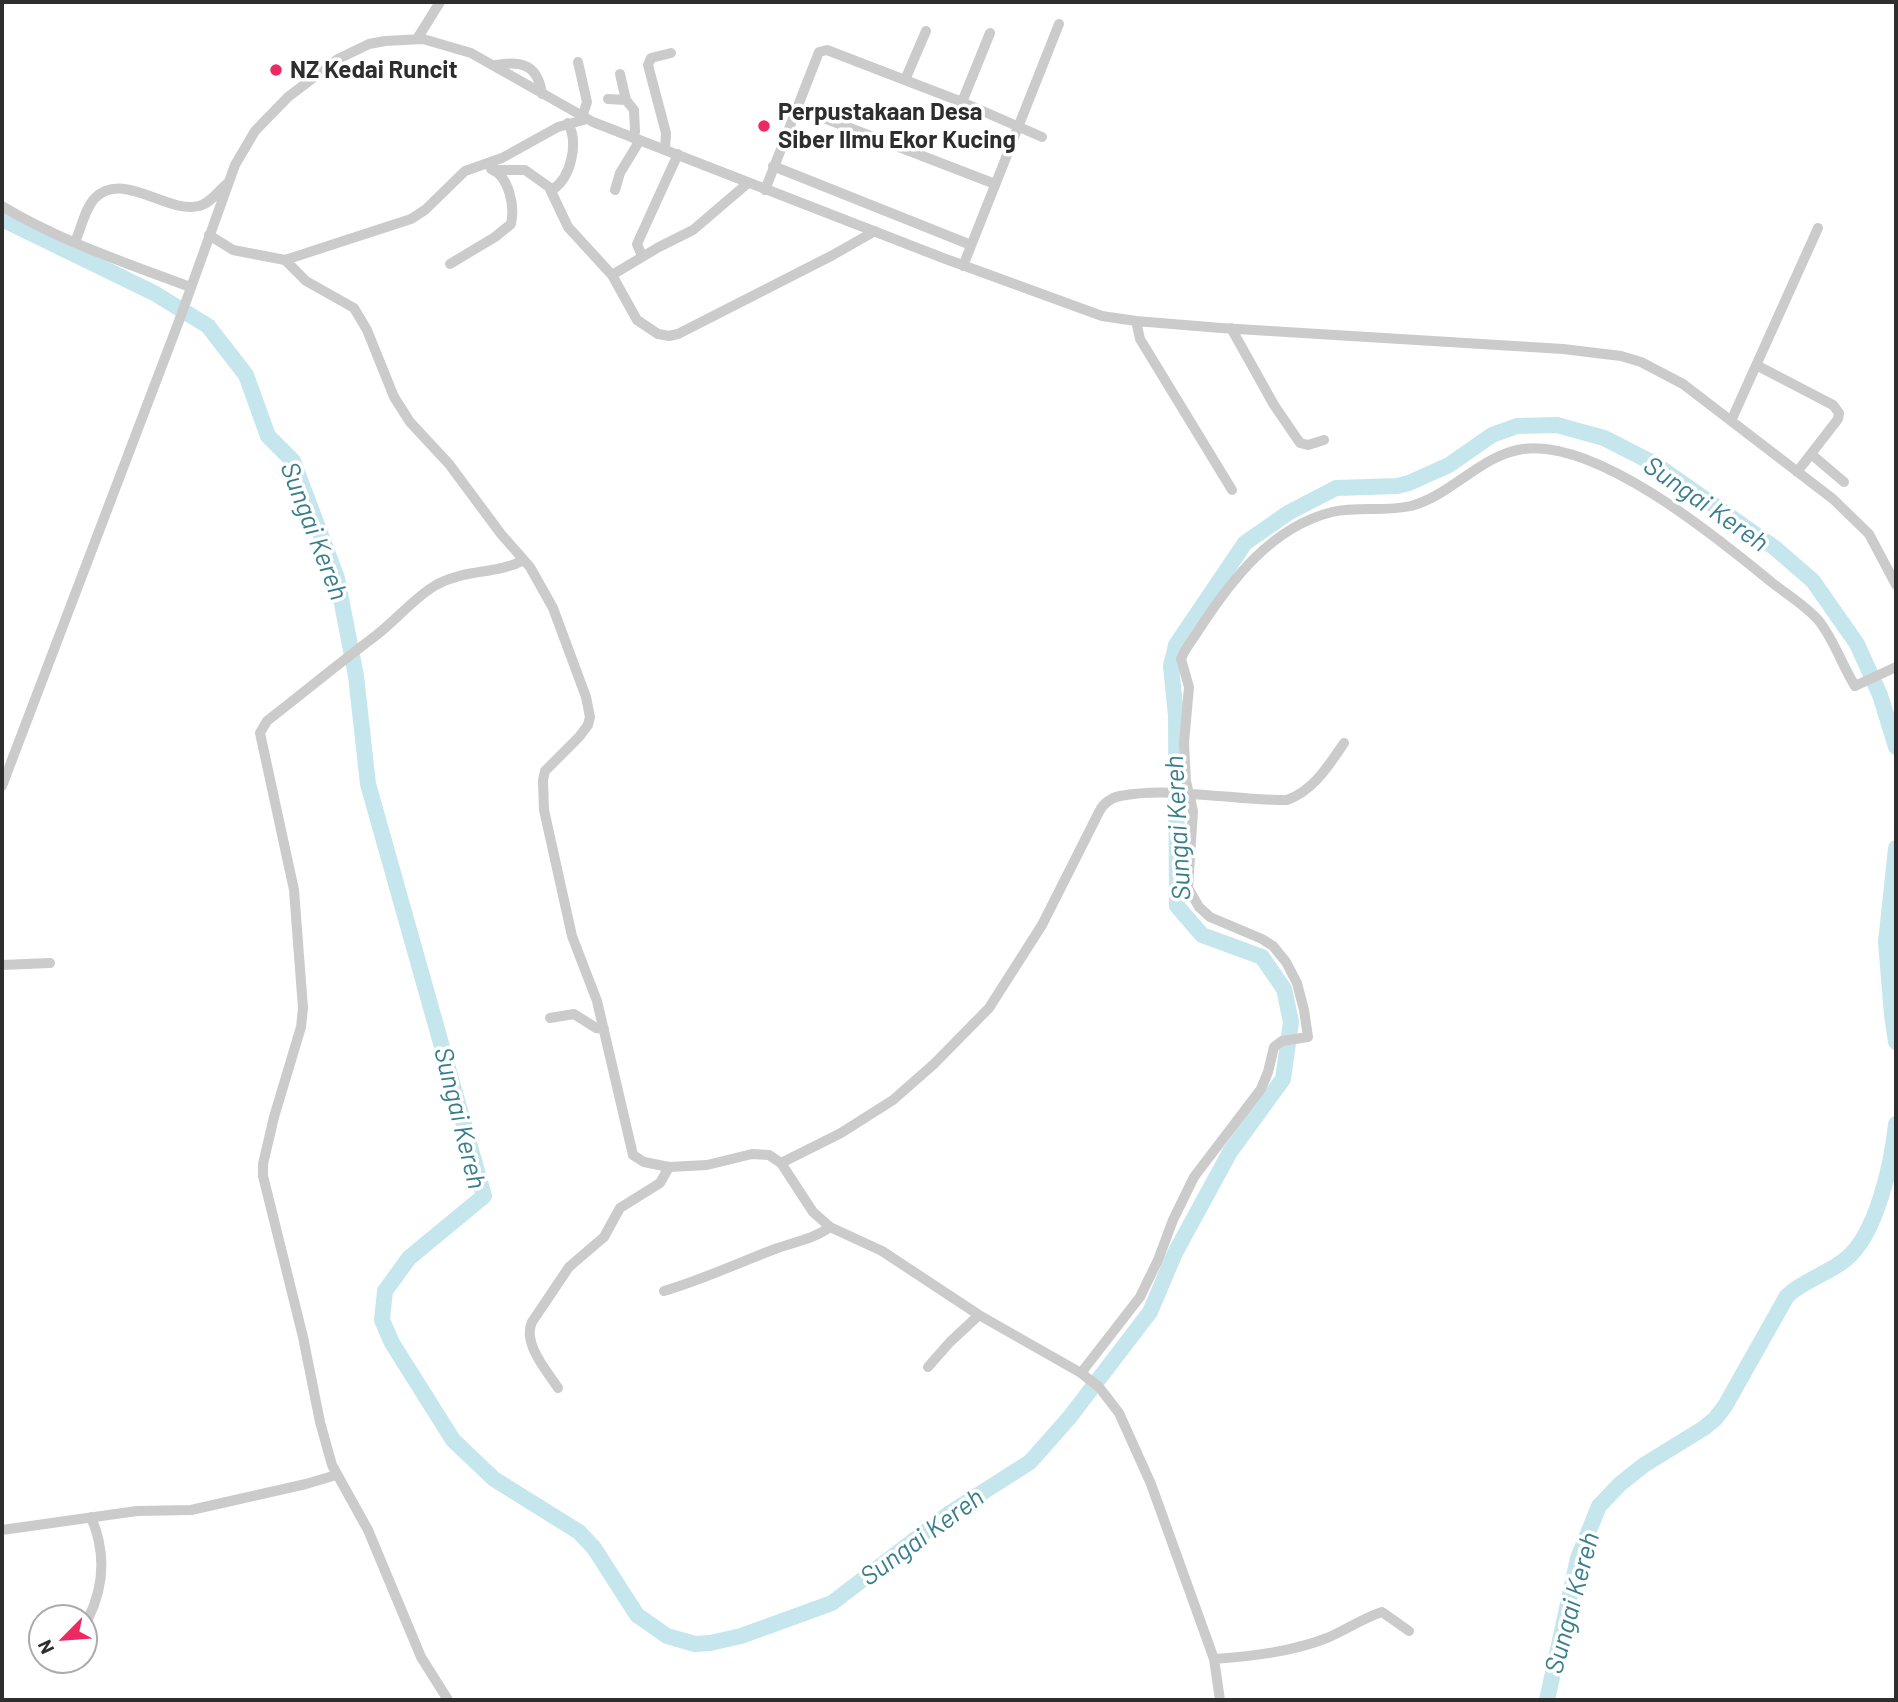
<!DOCTYPE html>
<style>
body{margin:0}
#map{position:relative;width:1898px;height:1702px;overflow:hidden;background:#fff;font-family:Barlow,sans-serif}
canvas{display:block}
.frame{position:absolute;inset:0;border:4px solid #2e2e2e;pointer-events:none}
.north{position:absolute;left:28px;top:1604px;width:70px;height:70px;box-sizing:border-box;background:#fff;border:2px solid #ababab;border-radius:50%;rotate:245deg;font-size:19px;font-weight:700;line-height:28px;text-align:center;color:#2e2e2e}
.north::after{content:'';display:block;margin:auto;width:24px;height:32px;background:#ec2962;clip-path:polygon(50% 0,100% 100%,50% 72%,0 100%)}
</style>
<div id="map">
<canvas width="1898" height="1702"></canvas>
<div class="frame"></div>
<div class="north">N</div>
</div>
<script>
const c = document.querySelector('canvas').getContext('2d');
c.lineJoin = 'round';
function stroke(path, color, width, dash) { c.strokeStyle = color; c.lineWidth = width; c.lineCap = dash ? 'butt' : 'round'; c.setLineDash(dash || []); c.stroke(path); }
function drawText(font, color, halo, rows, align = 'center') {
  c.font = font + ' Barlow,sans-serif'; c.lineWidth = 7; c.setLineDash([]); c.textBaseline = 'middle'; c.strokeStyle = halo; c.fillStyle = color; for (const [text, x, y, turn = 0] of rows) {
    c.save(); c.translate(x, y); c.rotate((+turn || 0) * Math.PI / 180); c.textAlign = isNaN(turn) ? turn : align; if (halo) c.strokeText(text, 0, 0); c.fillText(text, 0, 0); c.restore();
  }
}
stroke(new Path2D(`
 M2,219L154,293L208,326L246,375L268,436L293,461L337,578L356,676L368,784L484,1196L409,1258L385,1291L382,1320L392,1343L453,1440L494,1479L579,1532L594,1548L637,1615L667,1636L695,1644L710,1643L741,1636L832,1603L947,1515L1030,1462L1069,1418L1150,1312L1175,1253L1230,1152L1283,1079L1291,1022L1284,989L1262,957L1202,935L1177,906L1176,716L1171,666L1176,645L1245,543L1288,513L1336,488L1397,486L1409,483L1449,465L1492,435L1517,426L1557,425L1604,438L1655,464L1775,548L1813,581L1857,644L1880,695L1896,747
 M1896,848L1886,942L1892,1015L1896,1042
 M1547,1700L1578,1558L1599,1506L1620,1484L1644,1465L1704,1428L1715,1419L1725,1406L1787,1296C1804,1280 1828,1274 1846,1259C1877,1234 1892,1162 1896,1124`), '#c6e6ed', 16);
stroke(new Path2D(`
 M417,39L440,2
 M578,62L587,102L582,117
 M496,65C523,60 538,66 542,94
 M620,74L626,100L634,110L635,132L633,138
 M905,80L926,31
 M608,99L626,100
 M962,102L990,33
 M798,108L995,184
 M665,149L666,133L648,65L651,58L671,53
 M773,166L971,245
 M495,170H525L549,187L568,227L612,275L637,320L658,334L669,336L678,334L833,255L875,231
 M552,190C571,178 579,143 568,123
 M615,190L620,173L640,140
 M765,190L819,52L827,50L962,102L1042,137
 M2,206C60,241 126,263 190,287
 M209,235L233,250L285,260L306,281L354,308L367,330L394,397L410,422L449,464L501,534L530,567L553,608L586,697L590,717L588,725L579,737L545,771L543,780L544,810L572,936L597,1001L633,1155L644,1162L669,1167L707,1165L752,1154L769,1155L781,1163L813,1212L830,1227L882,1251L979,1315L1081,1373L1099,1387L1119,1413L1151,1484L1214,1659L1220,1700
 M75,242C81,229 85,208 95,198C123,170 167,214 199,206C210,204 219,190 228,183
 M642,256L637,244L678,154
 M285,260L411,219L425,210L465,171L502,158L558,127L587,119
 M450,264L495,237L511,224C515,206 509,176 491,169
 M963,266L1059,24
 M612,275L659,247L693,230L748,183
 M1136,321L1140,339L1232,490
 M1231,328L1274,405L1300,443L1308,445L1324,440
 M1758,366L1833,405L1839,413L1838,419L1797,472
 M1731,421L1818,228
 M1811,454L1844,482
 M2,786L179,321L235,165L255,131L288,97L338,59L369,44L385,41L423,39L471,53L593,122L943,258L1102,316L1136,321L1221,328L1563,349L1621,356L1641,362L1683,384L1833,499L1869,534L1896,585
 M2,965L50,963
 M550,1018L574,1014L596,1028L604,1029
 M781,1163L841,1133L893,1100L934,1064L989,1008L1042,925L1099,812C1103,804 1111,798 1120,796C1173,786 1233,801 1287,800C1314,790 1329,765 1344,743
 M664,1291C702,1280 738,1263 775,1249C794,1242 814,1239 830,1227
 M928,1367L950,1342L979,1315
 M1081,1373L1140,1297L1158,1260L1173,1220L1194,1177L1261,1089L1268,1072L1274,1047L1282,1041L1308,1037L1304,1010L1297,983L1286,962L1273,946L1262,939L1210,917L1199,907L1188,888L1193,811L1186,781L1184,743L1189,687L1181,659C1185,648 1194,638 1200,628C1232,579 1272,527 1332,512C1358,506 1385,512 1411,506C1452,495 1481,455 1523,449C1597,439 1715,536 1770,581C1786,594 1805,605 1819,621C1834,640 1842,665 1855,686L1896,667
 M558,1388C547,1371 522,1343 532,1322L569,1267L604,1237L620,1208L660,1183L669,1167
 M2,1530L137,1511L191,1510L306,1484L336,1475
 M88,1619C105,1585 106,1552 91,1517
 M1214,1659C1253,1656 1291,1652 1327,1638C1346,1630 1363,1618 1382,1612L1409,1631
 M448,1700L421,1657L368,1530L332,1465L320,1422L303,1337L263,1176V1164L274,1117L301,1027L303,1008L294,890L260,733L267,721C303,693 338,664 374,637C396,621 412,599 436,585C467,568 496,575 524,560`), '#cbcbcb', 10);
for (const [x, y, r, color] of [
 [276,70,7,"#ec2962"],
 [764,126,7,"#ec2962"]
]) { const dot = new Path2D(); dot.arc(x, y, r, 0, 2 * Math.PI); c.fillStyle = color; c.fill(dot); stroke(dot, '#fff', 2.5); }
drawText('bold 24px', '#2e2e2e', '#fff', [
 ["NZ Kedai Runcit",290,70],
 ["Perpustakaan Desa",778,112],
 ["Siber Ilmu Ekor Kucing",778,140]
], 'left');
drawText('italic 26px', '#377e8c', '#fff', [
 ["Sungai Kereh",1706,504,35],
 ["Sungai Kereh",314,531,69],
 ["Sungai Kereh",1178,828,-93],
 ["Sungai Kereh",460,1118,76],
 ["Sungai Kereh",922,1537,-36],
 ["Sungai Kereh",1572,1603,-75]
]);
</script>
